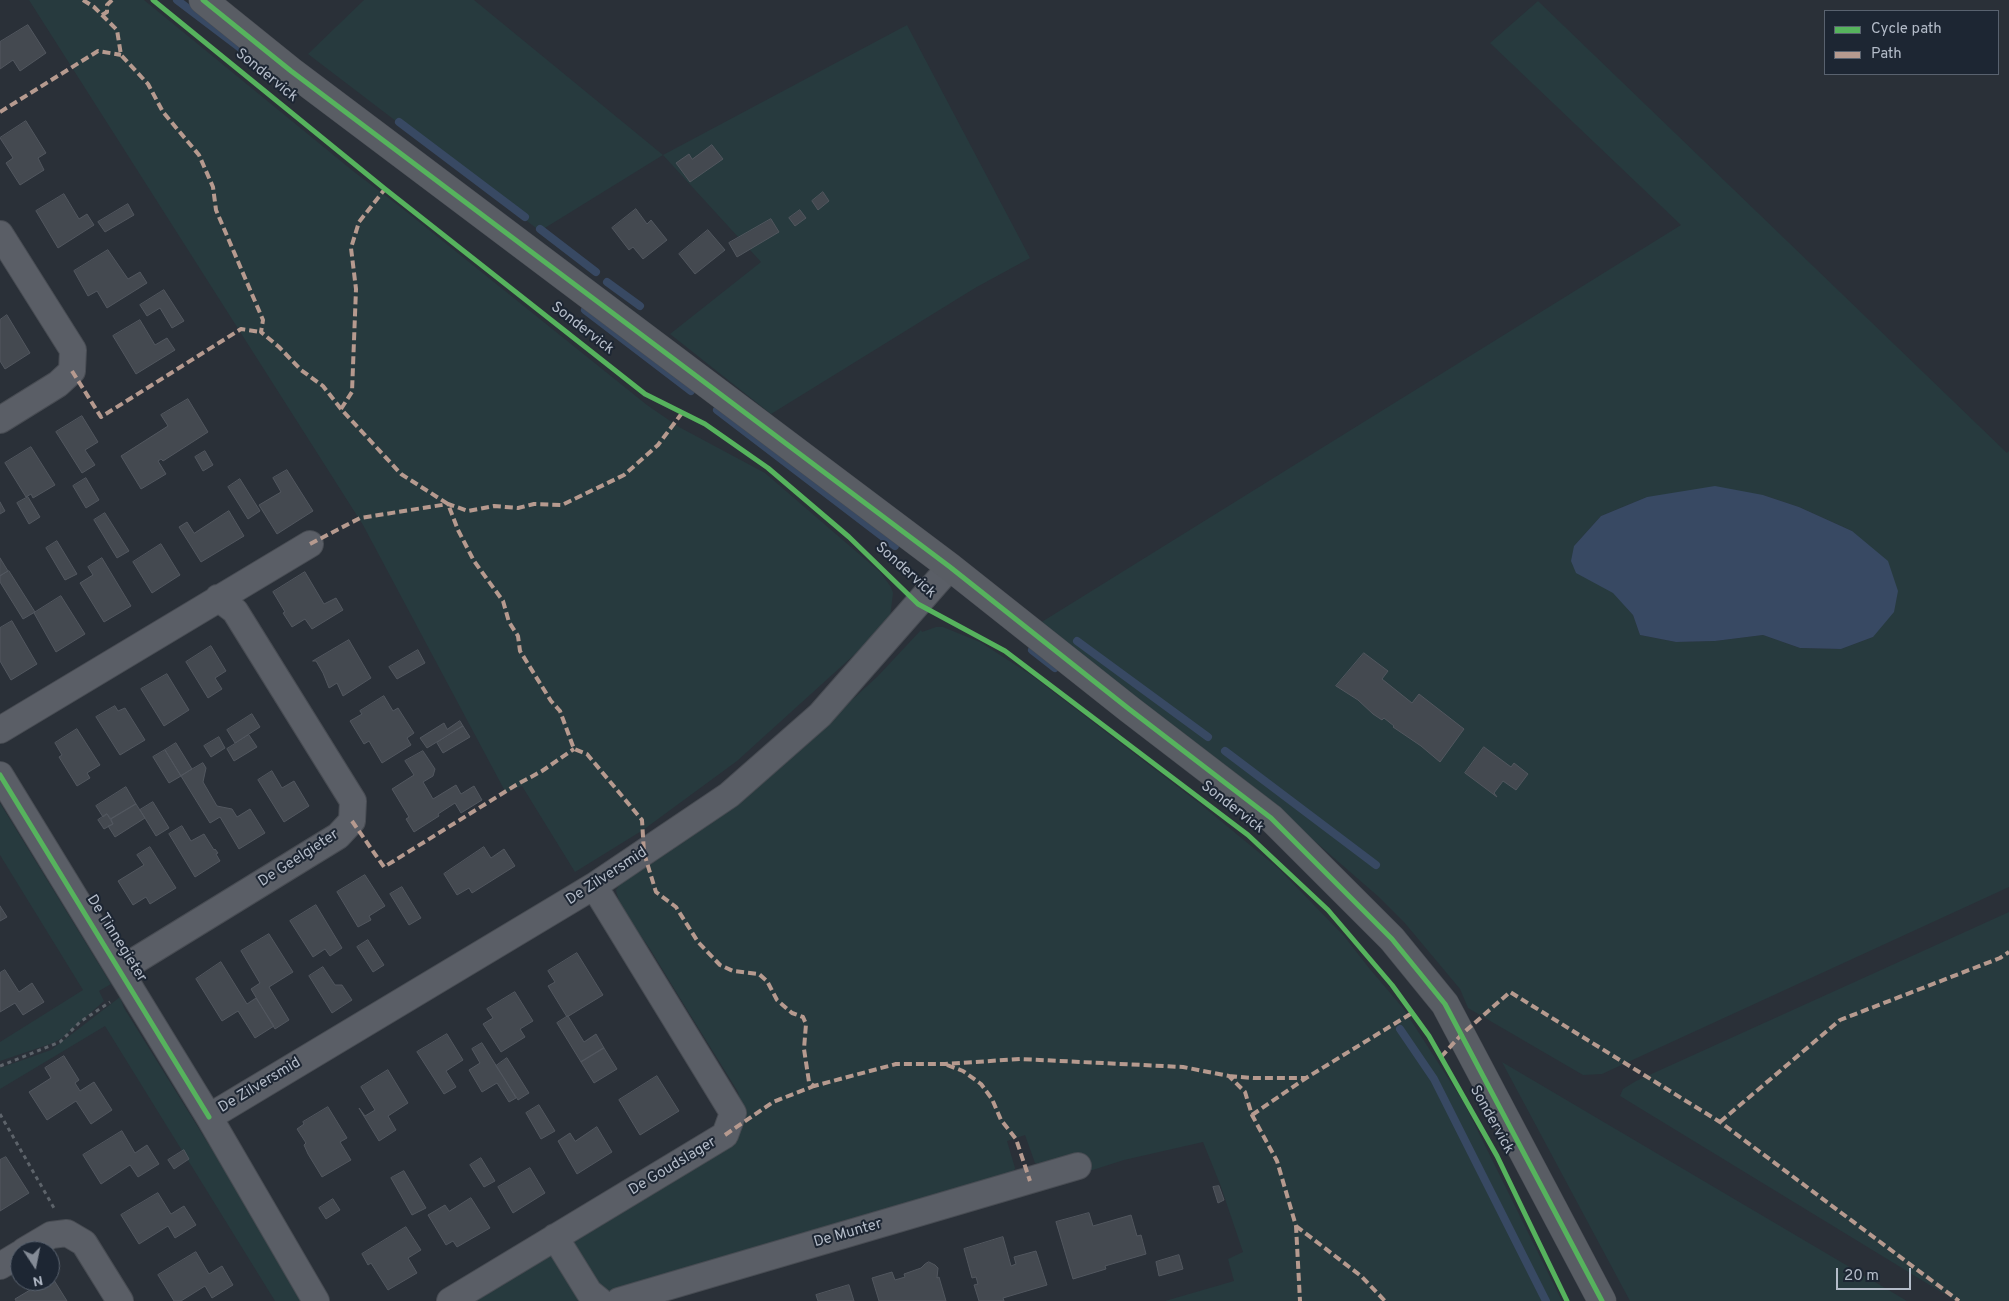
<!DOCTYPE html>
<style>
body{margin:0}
#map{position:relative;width:2009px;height:1301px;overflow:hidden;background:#2a3038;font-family:Overpass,sans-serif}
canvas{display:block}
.legend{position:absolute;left:1824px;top:10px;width:175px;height:65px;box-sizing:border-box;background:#1d2633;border:1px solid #59626f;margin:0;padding:6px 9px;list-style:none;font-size:15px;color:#b4bcc9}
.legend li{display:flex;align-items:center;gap:10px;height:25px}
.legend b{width:25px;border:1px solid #59626f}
.north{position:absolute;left:10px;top:1241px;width:50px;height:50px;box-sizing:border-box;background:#1d2633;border:1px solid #59626f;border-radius:50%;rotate:169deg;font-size:14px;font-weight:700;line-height:20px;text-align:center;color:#b4bcc9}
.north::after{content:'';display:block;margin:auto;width:18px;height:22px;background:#848b96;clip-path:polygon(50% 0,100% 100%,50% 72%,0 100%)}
.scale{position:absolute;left:1836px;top:1268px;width:75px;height:22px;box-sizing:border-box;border:2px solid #b4bcc9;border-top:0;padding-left:6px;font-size:15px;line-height:18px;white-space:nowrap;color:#b4bcc9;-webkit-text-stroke:4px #1d2633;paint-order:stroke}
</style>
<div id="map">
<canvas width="2009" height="1301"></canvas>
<ul class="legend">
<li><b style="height:6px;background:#56b35d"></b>Cycle path</li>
<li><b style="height:6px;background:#b69a8f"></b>Path</li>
</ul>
<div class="north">N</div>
<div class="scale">20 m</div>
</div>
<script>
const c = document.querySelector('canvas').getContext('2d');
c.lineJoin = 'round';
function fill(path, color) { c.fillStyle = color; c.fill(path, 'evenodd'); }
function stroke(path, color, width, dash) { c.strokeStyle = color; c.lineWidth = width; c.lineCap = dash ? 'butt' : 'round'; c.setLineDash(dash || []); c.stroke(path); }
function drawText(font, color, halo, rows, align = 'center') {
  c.font = font + ' Overpass,sans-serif'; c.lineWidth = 4; c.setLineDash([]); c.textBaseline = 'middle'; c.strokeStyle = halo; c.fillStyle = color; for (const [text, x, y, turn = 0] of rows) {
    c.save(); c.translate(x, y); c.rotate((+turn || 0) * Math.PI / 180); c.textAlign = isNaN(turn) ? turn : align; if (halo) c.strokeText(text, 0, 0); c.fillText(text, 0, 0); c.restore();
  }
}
fill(new Path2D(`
 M29,0H144L353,171L403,209L647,405L679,427L765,473L880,572L891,587L893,593L890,617L865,645L737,761L643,830L575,872L522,786L506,793L363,525Z
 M364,0H474L663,155L907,25L1030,258L975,288L771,414L670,334L761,262L663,155L540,231L308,54Z
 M1538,1L2007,453L2009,451V887L1602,1074L1583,1075L1468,1008L1460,989L1404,922L1380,898L1295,824L1040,623L1681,225L1490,43ZM1763,495L1799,507L1852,531L1873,637L1841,649L1800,648L1763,635L1715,641L1676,642L1640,635L1633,615L1574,546L1601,516L1647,497Z
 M936,627H943L980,642L1031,675L1199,803L1279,869L1344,936L1369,968L1403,1008L1464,1103L1562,1301H1165L1234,1281L1228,1259L1243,1252L1220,1184L1203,1142L1124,1160L1080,1174L1035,1163L1025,1135L1007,1141L1015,1168L1014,1172L610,1295L603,1291L570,1242L728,1145C749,1125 744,1118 738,1092C709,1045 679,997 650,949C638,930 620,912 616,890L623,878L841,710L878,676L921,630L922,632Z
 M0,803L111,984L99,991L104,1001L62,1038L53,1043L0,1061V1042L83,990L0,855Z
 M2009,912V1301H1956L1620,1096L1623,1089L1636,1081Z
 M120,997L124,1008L306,1301H275L105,1026L0,1089V1068L51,1050Z
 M1502,1062L1880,1285L1907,1301H1630Z
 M554,1252L583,1301H476Z`), '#273a3e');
fill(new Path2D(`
 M1715,486L1763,495L1799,507L1852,531L1888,561L1898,591L1894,612L1873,637L1841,649L1800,648L1763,635L1715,641L1676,642L1640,635L1633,615L1613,593L1576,573L1571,561L1574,546L1601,516L1647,497Z`), '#384963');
stroke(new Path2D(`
 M177,0L268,69
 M399,122L525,217
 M540,229L596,272
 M607,282L640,306
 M585,310L691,391
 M717,410L895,546
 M1077,641L1208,737
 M1032,650L1055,668
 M1225,751L1376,865
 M1400,1029L1434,1079L1546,1301`), '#384963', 8);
const building = new Path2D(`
 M28,25L46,53L20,71L13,60L0,69V42Z
 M26,121L46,153L38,158L44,170L20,185L6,163L13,158L0,138Z
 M712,145L723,159L690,182L676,163L689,154L692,159Z
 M823,192L829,201L818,210L812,201Z
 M64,194L79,219L87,214L94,225L58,248L36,211Z
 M128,204L134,215L105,232L98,222Z
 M636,209L647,224L651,220L667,240L643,259L633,247L629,250L612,228Z
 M800,210L806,218L795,226L789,218Z
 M771,219L779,232L737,257L729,243Z
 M708,230L725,250L695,274L679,254Z
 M108,250L128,279L140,272L147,283L107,308L97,291L88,296L74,271Z
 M164,290L184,321L172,328L160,308L147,316L140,305Z
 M7,315L30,353L5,369L0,361V320Z
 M140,320L155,345L167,338L175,350L136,374L113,336Z
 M188,399L208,432L163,461L161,459L158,461L166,474L141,489L121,456L168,426L161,415Z
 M82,416L98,442L85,450L95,465L82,473L56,432Z
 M31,447L55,485L33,498L31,494L26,497L5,463Z
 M205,451L213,465L203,471L195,457Z
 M287,470L313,511L277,534L259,505L281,492L273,478Z
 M86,478L99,500L86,508L73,486Z
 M240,479L260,511L248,519L228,487Z
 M28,497L40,517L29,524L17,503Z
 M0,502L5,511L0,514Z
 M229,511L244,536L201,562L179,527L187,522L194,533Z
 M105,513L129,551L117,558L94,520Z
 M57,541L77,574L65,580L46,548Z
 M161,544L180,575L152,593L133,562Z
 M0,558L8,571L0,576Z
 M102,558L131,606L104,622L80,583L93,575L88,567Z
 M9,571L35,612L23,619L0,582V576Z
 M305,572L324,604L336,598L343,610L312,629L305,619L292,627L283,613L285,612L273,592Z
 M61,596L85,634L56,652L34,613Z
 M12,621L37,664L11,680L0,661V628Z
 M349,640L371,678L343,696L337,683L329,688L323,673L316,661H313Z
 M211,646L226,671L215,678L222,689L208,698L186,662Z
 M418,650L425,663L397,679L389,667Z
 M1364,653L1388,671L1382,679L1412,703L1419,694L1464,729L1440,762L1421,746L1393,727L1394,726L1384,718L1382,720L1373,714L1358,700L1336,686Z
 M167,674L189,710L164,726L141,689Z
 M384,696L393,711L398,708L414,733L407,738L411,745L382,763L369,741L364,744L350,721L362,714L360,711Z
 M115,706L118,711L125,708L145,740L120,755L96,717Z
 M252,714L260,727L235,743L227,730Z
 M460,721L463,726L427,748L420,738L444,723L447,729Z
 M463,726L470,737L443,753L437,743Z
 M77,729L100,765L87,773L90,778L77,786L59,757L62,755L55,743Z
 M249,735L257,747L234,761L227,749Z
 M219,737L225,748L211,757L204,746Z
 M176,743L192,769L181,776L165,750Z
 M1484,747L1511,767L1514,763L1528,774L1516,790L1503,781L1494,793L1497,797L1465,773Z
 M165,750L181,776L169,783L153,757Z
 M423,751L435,769L433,776L423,782L433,799L456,785L461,794L474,786L482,800L461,813L455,803L438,814L439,816L414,832L406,819L409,817L392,789L414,775L405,761Z
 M203,763L206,768L203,782L217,806L232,809L237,817L250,809L265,833L239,849L220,817L210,823L181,776Z
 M272,771L282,788L294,781L309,806L284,822L258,780Z
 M126,787L136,804L111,819L107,814L103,817L96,806Z
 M153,802L169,828L156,836L140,810Z
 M136,804L145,818L115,837L108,826L113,824L111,819Z
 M107,814L113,824L104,829L98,820Z
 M182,826L191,841L204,834L214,850L215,849L218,853L216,854L220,861L195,877L169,834Z
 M150,847L176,888L150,904L146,897L133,905L118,881L144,865L137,855Z
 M484,847L491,858L504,849L515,866L472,893L469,888L457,895L444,874Z
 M365,875L385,906L369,916L371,920L358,927L337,892Z
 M402,887L421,918L409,925L390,894Z
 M316,905L342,948L330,956L325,949L313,957L290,921Z
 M0,906L7,917L0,921Z
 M269,934L293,972L269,987L289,1020L275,1029L251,989L260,983L241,951Z
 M368,940L384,965L373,972L357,947Z
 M577,953L603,995L567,1017L548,986L555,982L548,971Z
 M221,962L247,1004L256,998L274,1026L255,1038L238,1011L222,1021L196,979Z
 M323,967L335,985H342L352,1000L332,1013L309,976Z
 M5,970L19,992L32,983L44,1002L23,1015L15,1003L0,1012V973Z
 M515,992L533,1021L520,1029L525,1037L501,1052L483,1024L493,1018L487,1009Z
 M568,1016L584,1042L596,1034L604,1048L581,1062L557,1023Z
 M447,1034L463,1060L446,1071L456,1087L444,1094L417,1052Z
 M482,1043L504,1078L516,1098L509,1102L497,1083L482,1092L469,1070L480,1063L472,1049Z
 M604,1048L617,1069L594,1083L581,1062Z
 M64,1056L79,1080L75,1083L80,1091L94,1082L112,1110L91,1124L76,1101L47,1120L29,1092L51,1078L45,1068Z
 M507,1058L529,1093L518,1100L496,1066Z
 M388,1070L408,1103L388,1116L396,1130L379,1141L359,1108L365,1116L375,1110L361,1087Z
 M657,1076L679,1111L640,1135L619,1100Z
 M539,1105L555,1131L541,1139L526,1113Z
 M328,1107L347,1138L340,1142L351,1160L322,1177L308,1154L304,1145L306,1143L297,1129L304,1124L303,1122Z
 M597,1127L612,1152L577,1174L558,1141L570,1133L575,1141Z
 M122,1131L135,1153L147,1145L159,1164L138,1177L130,1165L101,1184L83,1155Z
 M184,1150L189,1159L174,1169L168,1160Z
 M6,1157L29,1193L0,1211V1160Z
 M481,1158L495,1181L484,1187L470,1165Z
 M530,1168L545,1193L513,1213L498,1187Z
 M404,1171L426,1208L412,1215L391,1178Z
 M1219,1186L1224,1200L1218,1203L1213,1187Z
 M158,1193L171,1214L184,1206L196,1225L175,1238L168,1226L139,1244L121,1215Z
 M471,1198L490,1228L457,1247L453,1241L446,1245L428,1215L445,1205L449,1211Z
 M333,1199L340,1210L326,1219L319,1208Z
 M1089,1213L1093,1226L1131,1215L1137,1236L1141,1235L1146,1254L1105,1266L1106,1269L1073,1279L1056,1222Z
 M406,1227L421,1250L408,1258L417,1273L388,1290L371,1263L368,1265L362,1254Z
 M1003,1237L1011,1266L1016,1264L1014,1257L1036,1251L1047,1285L1003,1298L1004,1301H979L974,1285L978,1284L976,1277L972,1278L964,1249Z
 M196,1252L209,1274L222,1266L233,1285L212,1298L205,1286L181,1301H174L158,1275Z
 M1179,1255L1183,1269L1159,1276L1156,1262Z
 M929,1262L935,1265L938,1268L937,1278L939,1277L946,1301H879L872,1278L892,1272L895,1280L905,1277L904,1274L921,1268L925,1264Z
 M52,1277L67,1301H16L15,1299L45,1281H50Z
 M849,1285L854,1301H818L816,1295Z`);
fill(building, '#444950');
stroke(building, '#52575f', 1);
const street = new Path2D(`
 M0,234L73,350L72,371L58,384L0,420
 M0,730L310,544
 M0,775L209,1117L316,1301
 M120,970L338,836L352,821L353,801L235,611L218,598
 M209,1117L594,886L729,795L820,715L950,567
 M555,1237L589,1292L600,1301
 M24,1251L51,1235L67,1233L84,1243L120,1301
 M0,1266L20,1254
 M450,1301L725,1135L733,1113L594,886
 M619,1301L1078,1166`);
const secondary = new Path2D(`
 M203,0L291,71L950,567L1129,709L1271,818L1392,939L1445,1004L1602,1301`);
stroke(street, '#484c53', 28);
stroke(secondary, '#484c53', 29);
stroke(new Path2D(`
 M0,1066L60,1042L80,1022L110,1002
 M0,1114L54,1208`), '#5d636a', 3, [4, 4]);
stroke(street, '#5a5e66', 26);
stroke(secondary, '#595d64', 28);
stroke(new Path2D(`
 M83,0L94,7L117,30L121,55L148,84L163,112L199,155L213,187L216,210L263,320L261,332L279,347L301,370L323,386L341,409L401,474L448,504L458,530L474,561L503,601L509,622L518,636L520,651L551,701L560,711L574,749L587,754L642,820L644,853L656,892L676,907L698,942L720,965L733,971L759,974L767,981L777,1000L792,1013L803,1017L806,1024L804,1049L809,1082L814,1086L896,1064H945L1020,1059L1183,1067L1229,1076L1245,1092L1252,1115L1277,1161L1296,1226L1300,1301
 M102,15L107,12V5L112,0
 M0,112L98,51L121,55
 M72,371L101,417L241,329L261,332
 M341,409L352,392L356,289L351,248L359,222L385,189
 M310,544L360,518L448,504L468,511L494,506L518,508L534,504L562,505L624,475L658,445L682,413
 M352,821L384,867L516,785L542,771L574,749
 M1441,1057L1461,1035L1510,992L1720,1122L1959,1301
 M947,1065L963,1071L981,1084L992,1099L1001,1120L1016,1139L1030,1181
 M1229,1076L1253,1078H1306L1412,1013
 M1252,1115L1306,1078
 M1720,1122L1840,1020L2000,958L2009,952
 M725,1135L773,1102L814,1086
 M1296,1226L1361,1276L1385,1301`), '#b69a8f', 4, [8, 4]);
stroke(new Path2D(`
 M153,0L385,189L645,394L705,424L768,468L849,537L918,604L1005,651L1248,835L1328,910L1392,985L1429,1036L1497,1156L1567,1301
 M203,0L291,71L950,567L1129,709L1271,818L1392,939L1445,1004L1602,1301
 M0,775L209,1117`), '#56b35d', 5);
drawText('15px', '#b4bcc9', '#1d2633', [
 ["Sondervick",266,76,39],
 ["Sondervick",582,329,38],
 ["Sondervick",905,571,42],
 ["Sondervick",1232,808,38],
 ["De Geelgieter",299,859,-33],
 ["De Zilversmid",607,877,-33],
 ["De Tinnegieter",116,939,58],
 ["De Zilversmid",260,1086,-31],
 ["Sondervick",1491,1120,61],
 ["De Goudslager",673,1167,-31],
 ["De Munter",848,1234,-16]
]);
</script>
